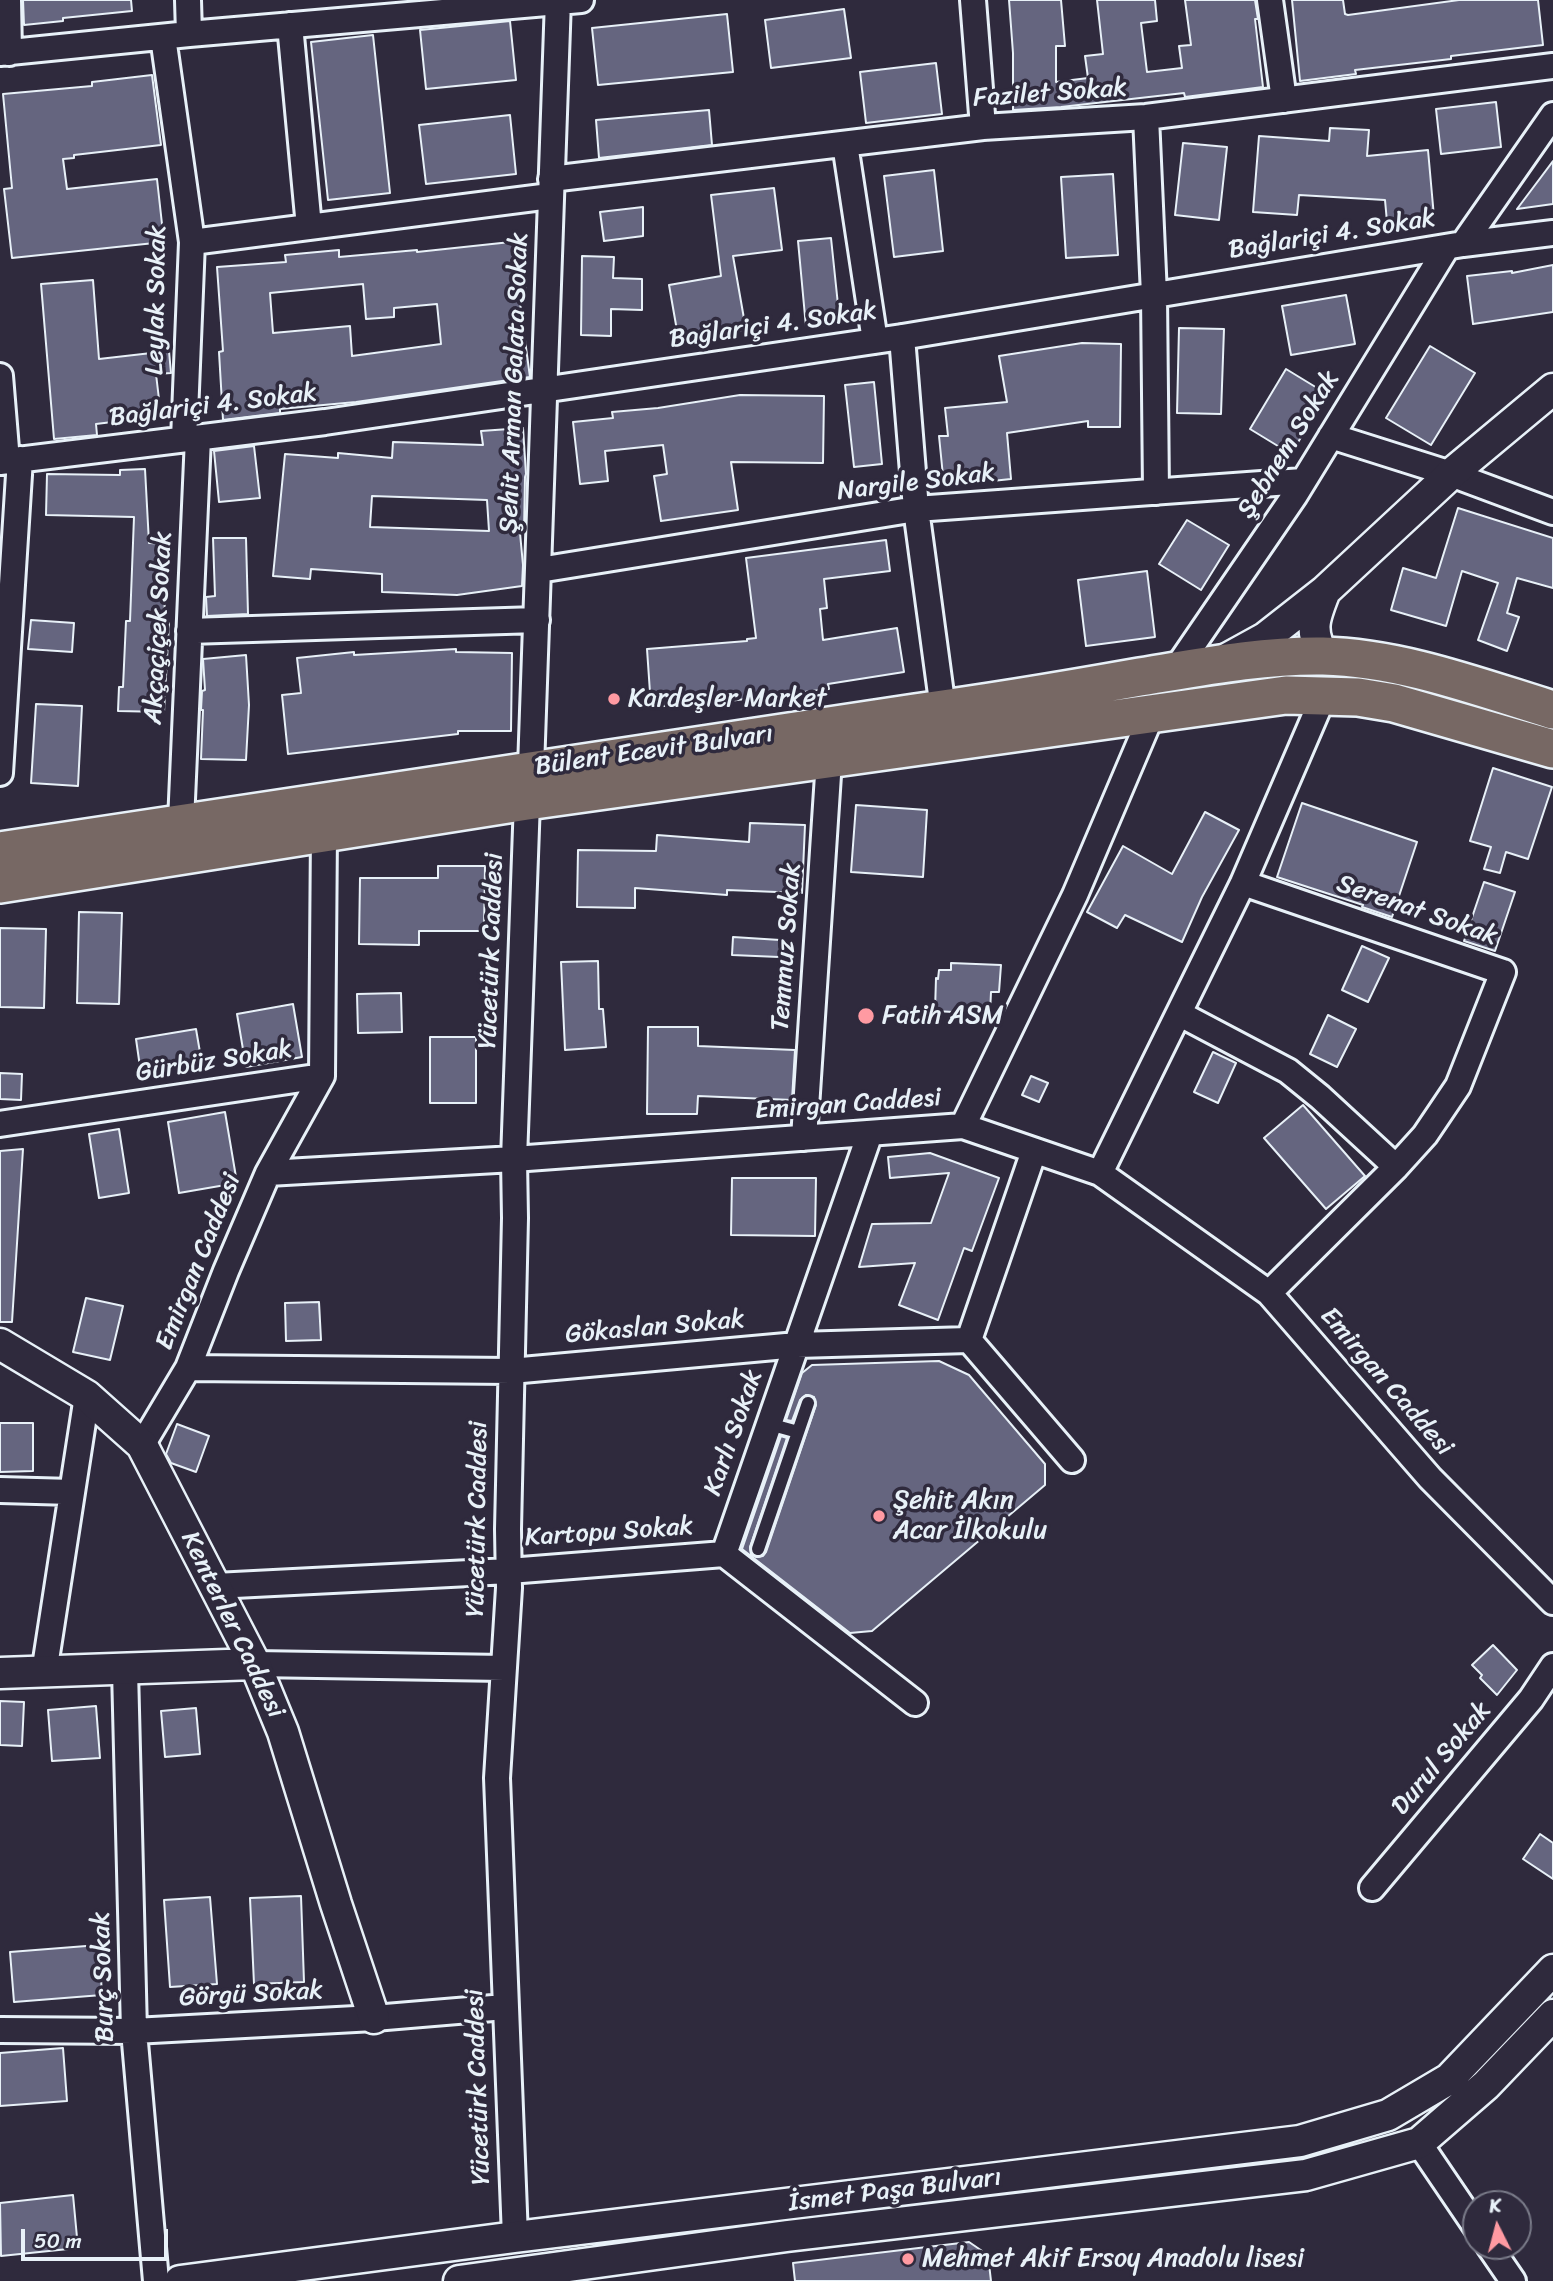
<!DOCTYPE html>
<meta charset="utf-8">
<style>
body{margin:0}
#map{position:relative;width:1553px;height:2281px;overflow:hidden;background:#2f2a3d;font-family:Sriracha,sans-serif}
canvas{display:block}
.north{position:absolute;left:1462px;top:2190px;width:70px;height:70px;box-sizing:border-box;background:#2f2a3d;border:2px solid #797a88;border-radius:50%;rotate:354deg;font-size:19px;font-weight:700;line-height:28px;text-align:center;color:#e8f1f8}
.north::after{content:'';display:block;margin:auto;width:24px;height:32px;background:#ff9aa2;clip-path:polygon(50% 0,100% 100%,50% 72%,0 100%)}
.scale{position:absolute;left:21px;top:2229px;width:147px;height:32px;box-sizing:border-box;border:4px solid #e8f1f8;border-top:0;padding-left:9px;font-size:21px;line-height:24px;white-space:nowrap;color:#e8f1f8;-webkit-text-stroke:5px #2f2a3d;paint-order:stroke}
</style>
<div id="map">
<canvas width="1553" height="2281"></canvas>
<div class="north">K</div>
<div class="scale">50 m</div>
</div>
<script>
const c = document.querySelector('canvas').getContext('2d');
c.lineJoin = 'round';
function fill(path, color) { c.fillStyle = color; c.fill(path, 'evenodd'); }
function stroke(path, color, width, dash) { c.strokeStyle = color; c.lineWidth = width; c.lineCap = dash ? 'butt' : 'round'; c.setLineDash(dash || []); c.stroke(path); }
function drawText(font, color, halo, rows, align = 'center') {
  c.font = font + ' Sriracha,sans-serif'; c.lineWidth = 7; c.setLineDash([]); c.textBaseline = 'middle'; c.strokeStyle = halo; c.fillStyle = color; for (const [text, x, y, turn = 0] of rows) {
    c.save(); c.translate(x, y); c.rotate((+turn || 0) * Math.PI / 180); c.textAlign = isNaN(turn) ? turn : align; if (halo) c.strokeText(text, 0, 0); c.fillText(text, 0, 0); c.restore();
  }
}
const building = new Path2D(`
 M23,0H131L132,11L63,18V21L24,25Z
 M1009,0H1061L1065,46H1056V82L1088,78L1085,56L1103,54L1097,0H1155L1157,21L1141,23L1147,72L1182,68L1179,46L1191,45L1185,0H1255L1258,19H1255L1263,87L1185,97L1184,93L1061,107L1013,110V53Z
 M1292,0H1343L1345,14L1348,15L1459,0H1538L1543,45L1451,56V59L1355,70L1356,74L1300,81Z
 M844,9L851,58L771,68L765,20Z
 M727,14L733,72L598,85L592,28Z
 M510,21L516,80L426,89L420,30Z
 M373,35L390,193L328,200L311,42Z
 M936,63L942,114L866,123L860,72Z
 M152,75L161,145L74,155V158L63,159L67,189L157,179L164,242L12,258L4,189L12,188L3,94L92,86V82Z
 M1496,102L1501,147L1441,154L1436,109Z
 M709,110L712,145L599,158L596,120Z
 M510,115L516,174L426,184L419,125Z
 M1330,128L1369,130L1367,156L1428,150L1434,217L1387,222L1385,200L1299,195L1297,215L1253,212L1259,136L1329,141Z
 M1183,143L1227,147L1219,220L1175,215Z
 M1553,161V204L1517,209Z
 M934,170L943,251L894,257L884,176Z
 M1113,174L1118,255L1066,258L1061,177Z
 M774,188L782,250L733,256L746,330L679,342L669,285L721,276L711,195Z
 M643,207V236L604,241L600,212Z
 M831,238L840,324L806,327L798,241Z
 M520,241L526,295L519,296L530,377L356,402L280,409V413L223,420L219,352L223,351L217,267L286,262L285,255L339,250V257L417,250V252ZM363,284L366,319L394,317V308L437,304L441,344L352,356L350,326L273,333L270,293Z
 M582,256L614,257L613,278L642,279V310L611,309V336L581,335Z
 M1553,265V312L1473,324L1467,276L1512,271V273Z
 M93,280L99,359L169,351L171,373L156,374L161,416L96,424L97,435L54,439L41,284Z
 M1346,295L1355,344L1291,355L1282,306Z
 M1179,328L1224,329L1221,414L1177,413Z
 M1082,343L1121,344L1120,427H1088V421L1007,433L1011,479L944,486L939,436H948L945,408L1007,402L999,356Z
 M1430,346L1475,373L1431,445L1386,418Z
 M1286,369L1327,394L1291,454L1250,429Z
 M874,382L882,464L854,467L845,385Z
 M740,395L824,396L823,463L731,462L738,510L661,521L654,476L667,474L663,445L605,451L608,481L580,484L573,422L613,418L612,412L658,408Z
 M523,428L526,474L525,477L524,533H520L523,565L522,586L457,595L382,592V574L311,569L310,579L273,576L285,454L338,458V453L392,458L393,442L483,445L481,431ZM372,496L487,500L489,531L370,527Z
 M254,446L260,498L219,502L214,451Z
 M145,469L149,543L167,544L164,622L169,623L164,712L118,711L119,687H123L126,621H130L134,517L46,515L47,474L120,475V470Z
 M1458,508L1553,538V588L1517,578L1507,613L1519,617L1507,651L1478,640L1498,583L1462,571L1446,626L1391,610L1403,568L1436,578Z
 M1187,520L1229,545L1201,590L1159,564Z
 M213,538H246L248,614L207,616L206,597L215,596Z
 M886,540L890,571L824,579L827,608L820,609L823,640L897,628L904,672L828,684L829,689L729,701L651,707L647,649L747,641V639L756,638L746,558Z
 M1147,571L1155,637L1086,646L1078,580Z
 M31,620L74,623L72,652L28,649Z
 M456,649V652L512,653L511,731H458V734L288,754L282,695L301,693L297,658L354,652V655Z
 M246,655L249,705L246,760L201,759L203,710H201L202,691L205,690L203,659Z
 M36,704L82,706L78,786L31,783Z
 M1493,768L1552,787L1528,859L1506,852L1500,873L1484,869L1491,847L1470,841Z
 M1302,803L1417,842L1392,917L1362,907L1363,905L1277,877Z
 M856,805L927,810L923,877L851,872Z
 M1205,812L1239,830L1202,897L1182,942L1125,915L1117,928L1087,912L1123,846L1172,874Z
 M750,823L805,825L802,893L727,890V895L635,888V908L577,907L578,850L656,851L657,835L749,842Z
 M438,866H485L484,931H419V945L359,944L360,878H438Z
 M1484,882L1515,892L1495,951L1464,941Z
 M79,912L122,913L119,1004L77,1003Z
 M0,928L46,929L44,1008L0,1007Z
 M733,937L780,940L779,957L732,955Z
 M1362,946L1389,958L1368,1002L1342,990Z
 M598,961L599,1009H603L606,1047L565,1050L561,962Z
 M951,963L1001,965L999,992H991L990,1014L935,1011L936,978L938,979L939,970H951Z
 M401,993L402,1032L358,1033L357,994Z
 M293,1004L302,1057L246,1067L237,1014Z
 M1328,1015L1356,1029L1337,1067L1310,1054Z
 M648,1027H698V1046L795,1050L792,1100L698,1096L697,1114H647Z
 M196,1029L202,1064L141,1074L136,1039Z
 M430,1037H476V1103H430Z
 M1213,1052L1236,1063L1218,1103L1194,1092Z
 M0,1073L22,1074L21,1100L0,1099Z
 M1031,1076L1048,1083L1039,1102L1022,1095Z
 M1303,1105L1365,1176L1326,1209L1264,1138Z
 M225,1112L237,1183L179,1193L168,1122Z
 M119,1129L129,1193L99,1198L89,1134Z
 M23,1149L12,1322H0V1151Z
 M930,1153L999,1178L972,1251L964,1248L938,1320L899,1305L915,1263L859,1267L872,1224L931,1223L949,1173L890,1178L888,1157Z
 M732,1178H816L815,1236L731,1235Z
 M86,1298L123,1306L110,1360L73,1352Z
 M319,1302L321,1340L286,1341L285,1303Z
 M939,1361L969,1375L1045,1464V1485L872,1631L850,1633L742,1549L781,1436L787,1438L750,1547L751,1554L756,1557L763,1556L766,1552L816,1405L814,1397L806,1395L800,1400L792,1421L786,1420L802,1373L812,1365Z
 M0,1423H33V1471L0,1472Z
 M177,1424L209,1436L196,1472L171,1463L166,1454Z
 M1493,1645L1517,1670L1497,1695L1480,1678L1482,1675L1472,1665Z
 M0,1701L24,1702L22,1746L0,1745Z
 M96,1706L100,1758L52,1761L48,1710Z
 M196,1708L200,1754L165,1757L161,1711Z
 M1540,1834L1553,1843V1879L1523,1859Z
 M301,1896L304,1982L254,1984L250,1898Z
 M210,1897L217,1984L170,1987L164,1900Z
 M99,1945L102,1995L14,2002L10,1952Z
 M63,2048L67,2101L0,2106V2053Z
 M73,2195L78,2248L1,2256L0,2203Z
 M969,2242L988,2255L991,2281H795L793,2263Z`);
fill(building, '#65657f');
stroke(building, '#e8f1f8', 2);
const service = new Path2D(`
 M769,1424L798,1432
 M758,1549L808,1403`);
const minor = new Path2D(`
 M8,0L9,53
 M188,0L189,34
 M973,0L983,127
 M1270,0L1284,100
 M290,25L309,227
 M163,37L192,242L184,439
 M0,53L189,34L581,0
 M1146,117L1154,295L1156,492
 M845,144L875,341
 M551,179L983,127L1146,117L1553,66
 M192,242L550,196
 M1463,244L1553,115
 M902,337L916,509L943,709
 M0,376L7,461
 M1331,436L1451,474L1553,512
 M0,462L325,422L902,337L1463,244L1553,233
 M539,570L916,509L1303,481
 M189,631L537,620
 M1174,672L1295,495L1447,247
 M531,768L558,0
 M0,773L20,459
 M181,822L198,438
 M1180,1014L1288,1071L1320,1097L1396,1167L1425,1135L1458,1086L1503,972L1243,883
 M0,1124L322,1076L324,832
 M963,1126L1075,895L1152,714
 M804,1138L829,760
 M268,1173L322,1076
 M1100,1173L1243,883L1324,695
 M1269,1293L1396,1167
 M969,1340L1034,1151
 M188,1368L511,1371L797,1345L969,1340L1072,1460
 M142,1445L188,1368L226,1271L268,1173L514,1159L963,1126L1100,1173L1269,1293L1430,1478L1553,1602
 M0,1490L72,1492
 M724,1554L870,1133
 M215,1586L509,1571L724,1554L915,1703
 M255,1664L504,1668
 M125,1670L134,2031L156,2281
 M44,1673L87,1396
 M1372,1888L1531,1699L1553,1666
 M0,2030L134,2031L374,2018L505,2007
 M1419,2143L1476,2227
 M515,2237L497,1778L509,1588L508,1529L515,1218L514,1159L527,801
 M1489,2246L1513,2281`);
const tertiary = new Path2D(`
 M1323,656C1309,629 1314,619 1325,591
 M1225,660L1265,638L1325,591L1451,474L1553,389
 M0,1344L87,1396L142,1445L255,1664L283,1732L336,1904L374,2018
 M0,1673L255,1664
 M180,2281L515,2237L1300,2141L1388,2115L1449,2079L1553,1970
 M459,2281L787,2236L1306,2175L1419,2143L1486,2085L1553,2015`);
const primary = new Path2D(`
 M0,851C305,803 610,757 915,713C989,703 1061,691 1134,678C1196,668 1260,655 1323,656C1402,658 1478,687 1553,710
 M0,884L527,801L1286,695L1358,697L1394,703L1553,749`);
stroke(service, '#e8f1f8', 18);
stroke(minor, '#e8f1f8', 30);
stroke(tertiary, '#e8f1f8', 35);
stroke(primary, '#e8f1f8', 42);
stroke(service, '#2f2a3d', 12);
stroke(minor, '#2f2a3d', 24);
stroke(tertiary, '#2f2a3d', 30);
stroke(primary, '#776864', 37);
for (const [x, y, r, color] of [
 [614,699,7,"#ff9aa2"],
 [866,1016,9,"#ff9aa2"],
 [879,1516,7,"#ff9aa2"],
 [908,2259,7,"#ff9aa2"]
]) { const dot = new Path2D(); dot.arc(x, y, r, 0, 2 * Math.PI); c.fillStyle = color; c.fill(dot); stroke(dot, '#2f2a3d', 2.5); }
drawText('26px', '#e8f1f8', '#2f2a3d', [
 ["Fazilet Sokak",1050,94,-4],
 ["Bağlariçi 4. Sokak",1332,235,-9],
 ["Leylak Sokak",157,300,-89],
 ["Bağlariçi 4. Sokak",773,326,-8],
 ["Şehit Arman Galata Sokak",515,383,-88],
 ["Bağlariçi 4. Sokak",213,406,-7],
 ["Şebnem Sokak",1289,445,-58],
 ["Nargile Sokak",916,483,-7],
 ["Akçaçiçek Sokak",159,628,-87],
 ["Bülent Ecevit Bulvarı",654,751,-8],
 ["Serenat Sokak",1417,911,19],
 ["Temmuz Sokak",787,947,-86],
 ["Yücetürk Caddesi",492,951,-88],
 ["Gürbüz Sokak",214,1062,-9],
 ["Emirgan Caddesi",848,1105,-4],
 ["Emirgan Caddesi",199,1262,-68],
 ["Gökaslan Sokak",655,1328,-5],
 ["Emirgan Caddesi",1386,1382,49],
 ["Karlı Sokak",734,1433,-71],
 ["Yücetürk Caddesi",478,1519,-89],
 ["Kartopu Sokak",609,1533,-4],
 ["Kenterler Caddesi",232,1625,64],
 ["Durul Sokak",1442,1759,-50],
 ["Burç Sokak",104,1977,-92],
 ["Görgü Sokak",251,1995,-3],
 ["Yücetürk Caddesi",479,2087,-92],
 ["İsmet Paşa Bulvarı",895,2191,-7]
]);
drawText('26px', '#e8f1f8', '#2f2a3d', [
 ["Kardeşler Market",628,699],
 ["Fatih ASM",882,1016],
 ["Şehit Akın",893,1501],
 ["Acar İlkokulu",893,1531],
 ["Mehmet Akif Ersoy Anadolu lisesi",922,2259]
], 'left');
</script>
